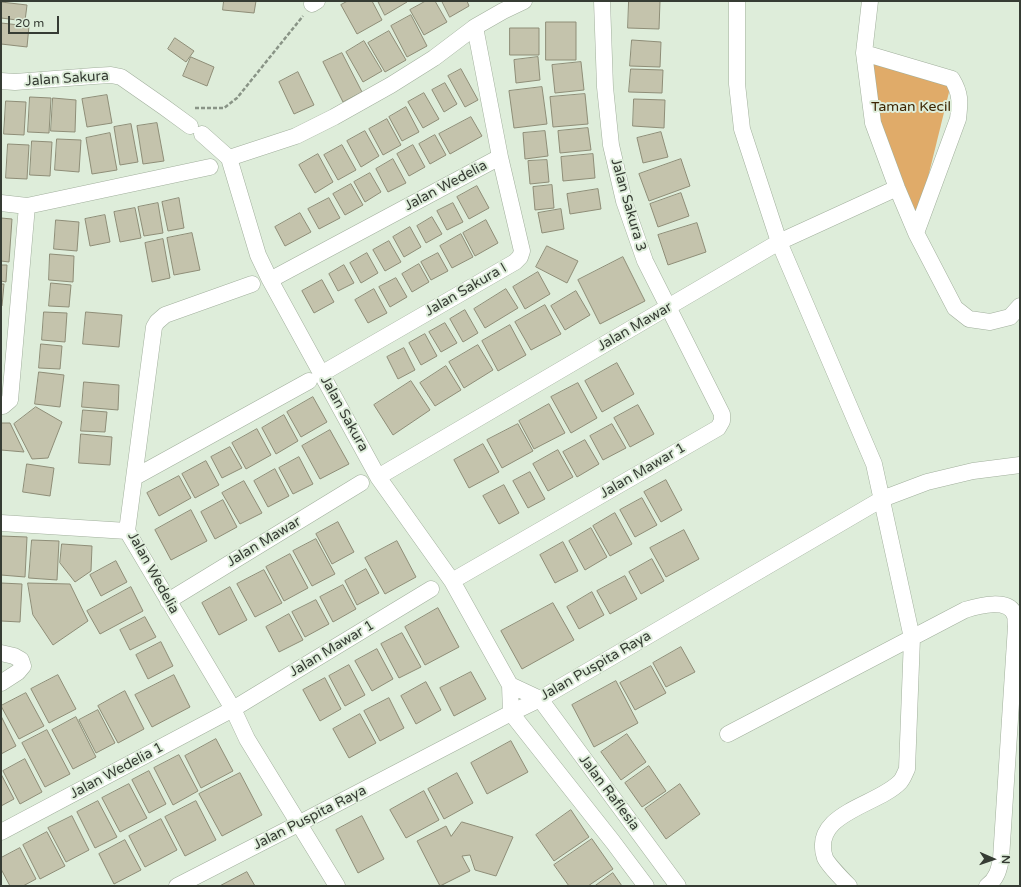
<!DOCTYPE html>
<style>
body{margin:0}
#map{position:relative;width:1021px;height:887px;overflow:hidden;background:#deedda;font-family:"Varela Round",sans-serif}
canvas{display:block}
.frame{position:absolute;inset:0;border:2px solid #363c34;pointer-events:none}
.north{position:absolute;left:973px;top:839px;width:40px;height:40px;-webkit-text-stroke:3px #deedda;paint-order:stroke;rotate:92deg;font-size:11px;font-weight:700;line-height:16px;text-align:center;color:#363c34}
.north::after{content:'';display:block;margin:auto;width:14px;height:18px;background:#363c34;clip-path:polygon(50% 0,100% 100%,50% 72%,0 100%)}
.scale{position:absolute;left:8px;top:16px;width:51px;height:18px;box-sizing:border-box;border:2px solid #363c34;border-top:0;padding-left:5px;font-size:12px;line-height:14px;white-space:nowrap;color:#363c34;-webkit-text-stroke:3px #deedda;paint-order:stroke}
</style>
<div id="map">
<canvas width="1021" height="887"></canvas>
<div class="frame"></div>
<div class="north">N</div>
<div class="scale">20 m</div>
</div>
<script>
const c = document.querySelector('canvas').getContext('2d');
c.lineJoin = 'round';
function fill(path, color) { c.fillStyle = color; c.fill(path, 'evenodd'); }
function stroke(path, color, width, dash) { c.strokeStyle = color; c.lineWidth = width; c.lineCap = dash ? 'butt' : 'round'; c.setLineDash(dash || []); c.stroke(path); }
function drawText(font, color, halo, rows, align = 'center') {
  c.font = font + ' "Varela Round",sans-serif'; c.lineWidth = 4; c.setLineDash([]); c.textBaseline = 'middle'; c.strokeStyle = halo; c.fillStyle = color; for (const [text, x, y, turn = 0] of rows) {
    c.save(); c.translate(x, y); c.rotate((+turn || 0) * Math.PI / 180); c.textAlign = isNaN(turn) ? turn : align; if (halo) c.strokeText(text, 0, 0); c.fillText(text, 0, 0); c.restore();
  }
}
fill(new Path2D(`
 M872,62L951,84L918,218L894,166L878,114Z`), '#e0ab69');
const building = new Path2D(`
 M224,1H256L254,13L223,10Z
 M348,1H372L382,20L357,34L341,5Z
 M378,1H407V2L385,15Z
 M426,1H435L447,22L424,35L410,10Z
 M442,1H467L469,6L450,17Z
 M629,1H660L659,29L628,28Z
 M1,2L27,5L25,21L1,18Z
 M411,15L427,46L407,57L391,26Z
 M546,22H576V60H546Z
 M1,23L29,26L27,47L1,44Z
 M510,28H539V55H510Z
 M389,31L406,60L385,72L368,43Z
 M175,38L194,51L186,62L168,49Z
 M632,40L661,42L660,67L630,66Z
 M364,41L382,71L363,82L346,52Z
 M342,53L362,92L343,102L323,62Z
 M191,57L214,67L207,86L183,76Z
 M538,57L540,80L516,83L514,60Z
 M581,62L584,90L555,93L552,65Z
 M461,69L478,100L465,107L448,76Z
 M631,69L663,70L662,93L629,92Z
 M298,72L314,105L294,114L279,82Z
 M445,83L457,104L444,112L432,90Z
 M542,87L547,124L514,128L509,91Z
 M424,93L439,119L423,128L408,102Z
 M585,94L588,124L553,127L550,97Z
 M107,95L112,123L87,127L82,99Z
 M30,97L51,98L49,133L28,132Z
 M53,98L76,100L75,132L51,131Z
 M634,99L665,100L664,128L633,126Z
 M6,101L26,102L24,135L4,134Z
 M406,107L419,132L402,141L389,117Z
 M471,117L482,136L450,154L439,134Z
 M387,119L401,145L383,155L369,129Z
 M157,123L164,161L143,164L137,126Z
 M131,124L138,162L120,165L114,127Z
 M588,128L591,150L560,153L558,131Z
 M365,131L379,156L361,167L347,141Z
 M545,131L548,156L525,159L523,133Z
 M661,132L668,157L643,163L637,138Z
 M110,133L117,170L92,174L86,138Z
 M435,135L446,155L430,164L419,144Z
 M57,139L81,140L79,172L55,170Z
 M32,141L52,142L50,176L30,175Z
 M8,144L29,145L27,179L6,178Z
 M342,145L356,170L338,180L324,155Z
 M413,145L425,167L409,176L397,154Z
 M318,154L333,182L315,193L299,165Z
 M593,154L595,178L563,181L561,157Z
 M393,159L406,183L388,192L376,169Z
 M681,159L690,186L649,201L639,174Z
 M547,160L549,182L530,184L528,161Z
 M370,173L381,192L365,202L354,182Z
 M351,184L363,205L345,215L333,194Z
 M552,185L554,208L535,210L533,187Z
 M477,186L489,208L469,219L457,197Z
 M598,189L601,209L570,214L567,194Z
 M681,193L689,216L658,227L650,204Z
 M179,198L184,228L168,231L162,202Z
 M329,198L340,218L319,229L308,209Z
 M158,203L163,233L144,236L138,207Z
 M453,203L463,222L447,230L437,211Z
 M135,208L141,238L120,242L114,212Z
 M561,209L564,229L542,233L538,213Z
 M300,213L311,232L285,246L275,227Z
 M105,215L110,242L90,246L85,219Z
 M432,217L442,234L426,243L417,226Z
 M1,218L12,219L9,262L1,261Z
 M56,220L79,222L77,251L54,249Z
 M486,220L498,243L475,256L463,233Z
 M697,223L706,252L668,265L658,235Z
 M410,227L421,247L404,257L393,237Z
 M192,233L200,270L174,275L167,238Z
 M461,234L473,257L452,268L440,246Z
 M163,239L170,278L152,282L145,243Z
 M389,241L401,262L385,271L373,250Z
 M547,246L578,261L567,283L536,267Z
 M367,253L378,273L361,283L350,263Z
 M438,253L448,271L431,280L421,262Z
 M50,254L74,256L73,282L49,280Z
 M623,257L645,301L600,324L578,280Z
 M419,264L429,282L412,292L402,274Z
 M1,265H7L6,282L1,281Z
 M344,265L354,283L338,291L329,274Z
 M538,272L550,294L525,309L513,287Z
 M396,278L407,297L390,307L379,287Z
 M322,280L334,302L314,313L302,291Z
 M51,283L71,285L69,307L49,306Z
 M1,284H4L2,306H1Z
 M374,289L387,313L368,323L355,300Z
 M506,289L518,308L485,328L474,309Z
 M576,291L590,315L565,330L551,306Z
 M545,305L561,334L531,350L515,322Z
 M465,310L478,333L463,342L450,319Z
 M44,312L67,313L65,342L42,340Z
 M86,312L122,315L119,347L83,344Z
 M445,323L457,343L441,352L429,332Z
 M510,325L526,355L498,371L482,341Z
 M425,334L437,356L421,365L409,343Z
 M41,344L62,346L60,369L39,368Z
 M478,345L493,370L464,388L449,362Z
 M404,348L415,370L398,379L387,357Z
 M617,363L634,394L602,412L585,381Z
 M446,366L461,390L435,406L420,383Z
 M39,372L64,375L60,407L35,404Z
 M411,381L430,410L393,435L374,405Z
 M84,382L119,385L118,410L82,407Z
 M578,383L597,418L571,433L551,397Z
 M313,397L327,422L301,437L287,412Z
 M549,404L565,433L534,449L519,421Z
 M638,405L654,434L630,447L614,418Z
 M36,407L62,422L48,458L32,459L14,424Z
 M83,410L107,412L105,432L81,431Z
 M284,415L298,441L276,454L262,428Z
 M1,423H10L24,452L1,450Z
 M518,424L533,451L502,468L487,440Z
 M612,424L626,448L603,460L590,436Z
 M257,429L271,455L246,469L232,443Z
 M330,430L349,464L320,479L302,446Z
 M81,434L112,437L110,465L79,463Z
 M585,440L599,464L577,477L563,452Z
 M483,444L499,472L469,488L454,460Z
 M230,447L242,468L222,478L211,457Z
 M558,450L573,477L548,491L533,464Z
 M299,457L313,484L293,494L279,468Z
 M206,461L219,485L195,498L182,474Z
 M27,464L54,468L50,496L23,492Z
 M275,469L289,496L268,507L254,481Z
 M530,472L545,499L528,508L513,481Z
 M179,476L191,498L159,516L147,493Z
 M666,480L682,510L661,522L644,492Z
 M244,481L262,513L240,524L222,493Z
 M504,485L519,513L499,524L483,496Z
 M642,498L657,525L635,537L620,510Z
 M223,500L237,527L215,539L201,512Z
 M191,510L207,541L171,560L155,530Z
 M615,513L632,544L610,556L593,526Z
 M338,522L354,552L332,564L316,534Z
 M591,528L607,557L585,570L569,541Z
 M684,530L699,559L666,577L650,548Z
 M1,536L27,537L25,577L1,575Z
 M316,539L335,574L312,586L293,551Z
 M32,540L59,541L57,580L29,578Z
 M397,541L416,577L385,594L365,558Z
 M563,542L578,571L555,583L540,555Z
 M62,544L92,546L91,571L75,582L60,563Z
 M290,554L308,588L284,601L266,567Z
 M652,559L664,581L641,594L629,572Z
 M116,561L127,582L101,596L90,575Z
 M366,569L379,593L357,605L345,581Z
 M264,570L282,603L255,617L237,584Z
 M625,576L637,599L610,614L597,591Z
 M1,583L22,584L20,622L1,621Z
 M28,583L70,584L88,621L53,645L33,615Z
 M343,585L356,609L333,622L320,597Z
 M131,587L143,611L100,634L87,611Z
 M230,587L247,620L219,635L202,603Z
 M592,592L604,615L579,629L567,607Z
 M316,600L329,624L305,637L292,612Z
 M553,603L574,640L522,669L501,631Z
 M438,608L459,647L425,665L405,627Z
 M289,614L303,640L279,652L266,627Z
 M145,617L156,637L130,650L120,630Z
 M402,633L421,667L399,678L381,644Z
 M161,642L173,666L148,679L136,655Z
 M681,647L695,672L666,687L653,663Z
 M377,649L393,679L372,691L355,661Z
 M349,665L365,695L345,706L329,676Z
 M651,666L666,693L635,710L620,683Z
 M471,672L486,699L454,716L440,688Z
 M58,675L76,709L49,723L31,689Z
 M174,675L190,707L152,727L135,695Z
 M325,678L341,709L320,721L303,690Z
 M616,681L638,723L594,747L572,705Z
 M426,682L441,710L416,724L401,696Z
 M125,691L144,729L118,743L98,706Z
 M26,693L44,726L19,739L1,706Z
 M389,698L404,728L380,741L364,711Z
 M98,710L115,743L96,753L79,720Z
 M360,714L376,743L349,758L333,729Z
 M1,716L16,746L1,754Z
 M76,717L96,757L73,769L52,730Z
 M47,730L70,774L45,787L22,743Z
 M627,734L646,762L621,780L601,752Z
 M216,739L233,771L201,788L185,756Z
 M511,741L528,772L487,794L471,763Z
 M179,755L198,791L173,805L154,768Z
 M25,759L42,792L20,804L3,771Z
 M649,766L666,791L642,807L625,783Z
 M149,771L166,804L149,813L132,780Z
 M240,773L262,815L222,836L199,794Z
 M457,773L473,803L444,819L428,789Z
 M1,774L14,799L1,806Z
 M129,784L147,818L120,832L102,798Z
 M680,784L700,814L666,839L645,809Z
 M424,791L439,820L406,838L390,810Z
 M98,801L117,837L95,848L77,812Z
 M196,801L216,840L185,856L165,817Z
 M571,810L589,837L554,861L536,835Z
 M72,816L89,850L66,862L48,828Z
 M362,816L384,859L358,873L336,830Z
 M161,819L177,850L145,867L129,836Z
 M462,822L513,837L496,876L475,870L470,855L462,856L470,871L440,886L417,841L446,826L451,836Z
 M47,832L65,866L40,879L23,845Z
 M592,839L613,869L588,886H569L554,865Z
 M125,840L141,870L114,884L99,854Z
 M20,848L36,879L23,886H10L1,869V858Z
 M247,872L255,886H220Z
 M613,873L622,886H595Z`);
fill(building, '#c4c3ac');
stroke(building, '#8e8d77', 1);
const street = new Path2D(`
 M737,1V84L742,129L779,242L874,464L912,638L907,769C905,773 903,779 900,782C877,806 810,813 825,858C828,864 843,880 849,886
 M870,1L864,53L873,123L897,188L916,233L955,308L969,319L990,322L1010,317L1020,306
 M312,4L317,1
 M864,53L952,79C961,94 960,102 958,119L916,233
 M1,81L15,82L94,76L111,75L121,77L164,107L190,126
 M202,134L229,158L258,255L270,280L378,477L452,581L510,685L511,713L613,842L646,886
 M229,158L296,136L334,117L391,85L434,58L475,27
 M1,203L27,206
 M270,280L500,157L475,27L503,11L524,1
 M252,284L165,315L157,322L154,327L127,531L233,709L247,739L337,886
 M321,374L515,262L520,257L522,251L500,157
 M1,406H3L10,400L27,206L210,167
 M135,477L309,381
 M378,477L779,242L897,188
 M1,523L127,531
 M452,581L718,428L722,421V414L645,261L624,201L611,145L605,87L602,1
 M168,601L361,483
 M1,653L14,656L21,660L23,666L18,672L1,683
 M510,685L540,699L678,886
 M728,734L965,610C978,606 1010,597 1015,616C1016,619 1015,623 1016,626L1001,859C999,869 997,879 987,886
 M1,832L233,709L431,589
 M177,886L298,824L511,713L540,699L882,499L927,482L973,471L1020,465`);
stroke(street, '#a1af9c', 17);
stroke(new Path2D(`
 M195,108H224L237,98L303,16`), '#899486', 2.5, [4, 2]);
stroke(street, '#fff', 16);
drawText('14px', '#363c34', '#deedda', [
 ["Jalan Sakura",67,79,-4],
 ["Jalan Wedelia",446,186,-28],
 ["Jalan Sakura 3",628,205,74],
 ["Jalan Sakura I",466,290,-30],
 ["Jalan Mawar",635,327,-30],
 ["Jalan Sakura",344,414,61],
 ["Jalan Mawar 1",643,471,-30],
 ["Jalan Mawar",264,542,-31],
 ["Jalan Wedelia",153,573,61],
 ["Jalan Mawar 1",332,649,-31],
 ["Jalan Puspita Raya",596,666,-30],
 ["Jalan Wedelia 1",117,771,-28],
 ["Jalan Raflesia",609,793,53],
 ["Jalan Puspita Raya",310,818,-27]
]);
drawText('14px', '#3d2503', '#deedda', [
 ["Taman Kecil",911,107]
]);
</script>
